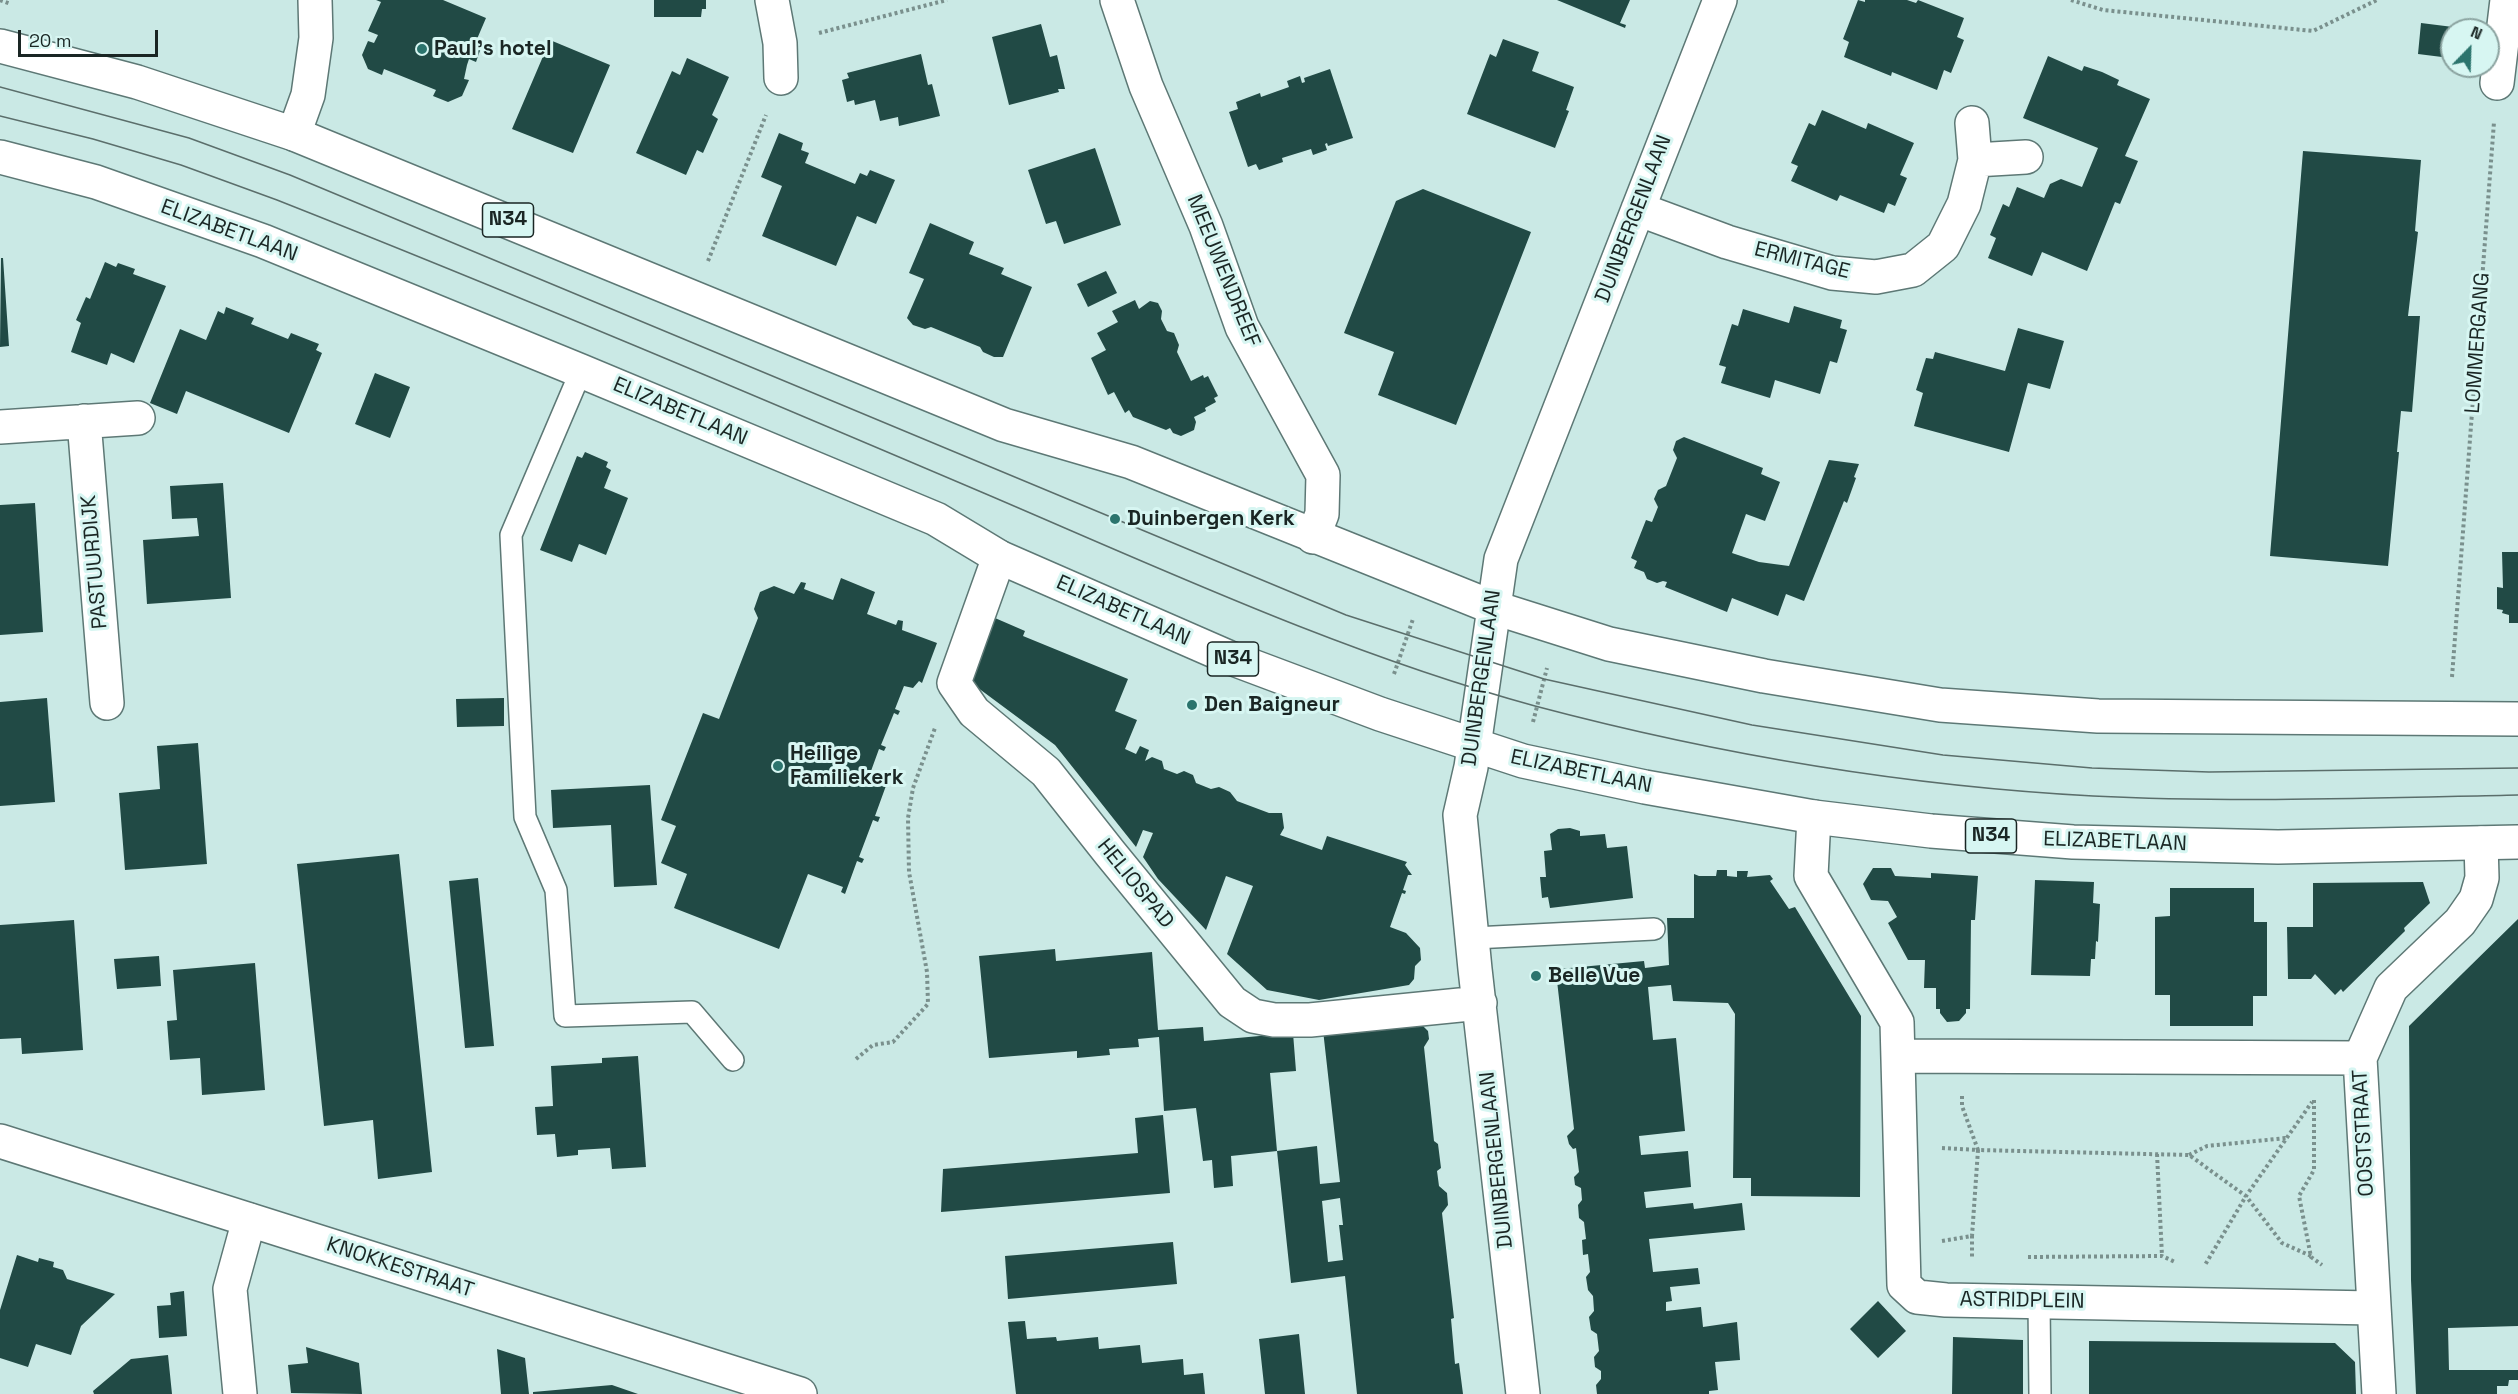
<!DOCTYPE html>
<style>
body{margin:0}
#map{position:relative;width:2518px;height:1394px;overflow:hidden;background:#cae9e5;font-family:"Space Grotesk",sans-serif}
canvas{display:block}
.north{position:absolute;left:2440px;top:18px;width:60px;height:60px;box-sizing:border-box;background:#d7f6f2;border:2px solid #8ba3a0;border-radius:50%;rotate:23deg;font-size:16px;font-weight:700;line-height:24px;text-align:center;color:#1a2624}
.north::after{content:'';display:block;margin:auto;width:21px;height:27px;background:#2b746d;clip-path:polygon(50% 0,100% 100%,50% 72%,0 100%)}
.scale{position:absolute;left:18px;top:30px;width:140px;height:27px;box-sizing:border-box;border:3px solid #1a2624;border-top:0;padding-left:8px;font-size:18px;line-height:21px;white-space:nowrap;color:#1a2624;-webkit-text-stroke:4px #d7f6f2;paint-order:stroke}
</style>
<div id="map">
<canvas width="2518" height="1394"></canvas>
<div class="north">N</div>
<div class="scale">20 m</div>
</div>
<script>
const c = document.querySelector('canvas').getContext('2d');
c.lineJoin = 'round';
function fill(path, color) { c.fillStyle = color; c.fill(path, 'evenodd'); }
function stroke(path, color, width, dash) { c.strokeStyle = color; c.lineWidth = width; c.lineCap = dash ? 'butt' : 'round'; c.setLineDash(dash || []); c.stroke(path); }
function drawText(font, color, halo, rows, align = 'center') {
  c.font = font + ' "Space Grotesk",sans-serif'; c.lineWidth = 6; c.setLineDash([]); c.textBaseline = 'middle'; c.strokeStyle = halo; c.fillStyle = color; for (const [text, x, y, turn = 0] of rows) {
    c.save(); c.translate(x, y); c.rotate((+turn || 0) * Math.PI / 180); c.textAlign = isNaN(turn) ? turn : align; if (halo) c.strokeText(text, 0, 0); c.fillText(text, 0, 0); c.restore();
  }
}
fill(new Path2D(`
 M376,0H443L486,18L477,39L483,42L476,62L469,59L467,65L464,79L469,80L462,96L448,102L433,96L436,90L384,69L382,75L368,69L362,55L368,41L374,43L378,35L368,31L381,2Z
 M654,0H706V9H702L701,17H654Z
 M1557,0H1630L1620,23L1626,25L1625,28Z
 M1858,0L1865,2V0H1907L1916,3L1918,0L1964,18L1957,37L1964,40L1951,73L1944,70L1937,90L1892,72L1891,76L1844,57L1849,42L1843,39Z
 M2421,23L2453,27L2450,58L2418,54Z
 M1041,24L1050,57L1057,55L1065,89H1058L1059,92L1009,105L992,37Z
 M1503,39L1539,52L1532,71L1574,87L1566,110L1569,111L1555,148L1467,114L1490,54L1496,57Z
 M550,40L610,65L573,153L512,129Z
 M921,54L928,85L932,84L940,116L899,126L898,117L880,121L875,100L855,105L854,100L847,102L842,80L849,78L847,73Z
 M2048,56L2082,71L2084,66L2102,72L2119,80L2117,85L2150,99L2125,156L2138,161L2120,204L2115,202L2087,271L2042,252L2032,276L1988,258L1996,238L1990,235L2003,204L2009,207L2017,187L2044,198L2050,184L2061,179L2082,187L2098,148L2023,118Z
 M687,58L729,77L712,115L718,119L703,153L697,150L686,175L636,153L672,71L680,75Z
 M1330,69L1353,138L1328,146L1327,143L1325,144L1327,150L1313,155L1311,149L1282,158L1283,162L1259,170L1256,164L1248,167L1229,112L1238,109L1236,102L1260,93L1261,97L1289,87L1287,81L1300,76L1302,83L1305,82L1304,78Z
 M1822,110L1866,129L1868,123L1914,143L1900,175L1907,178L1895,206L1888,203L1884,213L1840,195L1837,201L1791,181L1798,166L1791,163L1809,123L1815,126Z
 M779,133L803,143L801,150L809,153L805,163L855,184L860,173L867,176L870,170L895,180L876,224L857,216L836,266L762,236L782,186L761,177Z
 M1095,148L1121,225L1064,244L1056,221L1046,224L1028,170Z
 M2303,151L2421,160L2415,231L2418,232L2408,316H2420L2412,412L2401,411L2397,452H2399L2388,566L2270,556Z
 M1423,189L1531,232L1456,425L1378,395L1394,352L1344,333L1396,201Z
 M930,223L974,242L969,254L1004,268L1001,274L1032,287L1003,357H994L983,352L980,347L931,327L925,329L913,325L907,318L924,279L909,273Z
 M1,258H3L9,346L0,347Z
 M105,262L116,267L118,263L135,269L133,274L166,286L134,363L111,353L107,365L71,352L81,323L76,320L86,297L90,299Z
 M1106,271L1117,293L1088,307L1077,284Z
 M1135,300L1139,309L1150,301L1158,303L1162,311L1161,319L1167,331L1174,333L1179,345L1177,352L1191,381L1203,375L1204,378L1208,376L1218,396L1214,398L1216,402L1205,408L1206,411L1194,417L1196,422L1194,430L1181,436L1173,433L1170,428L1166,430L1133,417L1129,410L1125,413L1114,392L1108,395L1091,358L1106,350L1097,333L1118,322L1112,311Z
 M1794,306L1842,320L1840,328L1847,330L1837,363L1830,361L1820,394L1775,380L1770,398L1721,383L1726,367L1719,365L1732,324L1738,326L1743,309L1789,323Z
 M226,307L254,318L251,324L288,339L291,333L319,344L316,350L322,353L289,433L186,391L177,414L150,403L180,329L206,340L218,311L224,314Z
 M2018,328L2064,341L2050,389L2028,383L2009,452L1914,426L1923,393L1916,390L1926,358L1933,359L1935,352L2005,371Z
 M375,373L410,387L390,438L355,424Z
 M1684,437L1763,468L1761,474L1780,482L1765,521L1746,514L1732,553L1759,562L1789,566L1829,460L1859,464L1854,477L1856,478L1847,503L1844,501L1804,601L1786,594L1778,616L1732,598L1727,612L1665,587L1667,582L1663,581L1657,583L1647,579L1644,572L1634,568L1637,561L1631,558L1646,520L1652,522L1658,507L1654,499L1658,490L1666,486L1677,458L1673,450L1676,441Z
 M585,452L608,462L606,467L611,470L604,488L628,498L606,555L579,544L572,562L540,550L577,456L582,458Z
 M223,483L231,598L147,604L143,540L199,536L197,518L172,519L170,486Z
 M35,503L43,632L0,635V505Z
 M2502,552H2518V623H2509V615L2502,613L2503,610L2497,609V587L2503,588Z
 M841,578L875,592L867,614L896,625L898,620L903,621L902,630L937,643L922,683L919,681L913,688L904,686L895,709L900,711L898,715L894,713L881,745L886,747L884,751L879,749L867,782L881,786L883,782L887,783L875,816L880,817L878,822L873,820L859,857L864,859L862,863L857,861L845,894L841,892L843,887L808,874L779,949L674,908L687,874L661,863L676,826L661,820L703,713L719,719L758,618L754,609L760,592L774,586L794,594L801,582L806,583L804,589L833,600Z
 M995,618L1025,631L1023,636L1128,679L1115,711L1137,720L1125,749L1136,754L1140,746L1149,750L1145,761L1152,757L1162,761L1164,769L1177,774L1184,771L1193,775L1196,783L1211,789L1219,787L1230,792L1237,801L1269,813H1282L1284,828L1280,835L1322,850L1327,836L1407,862L1405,865L1412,875H1408L1403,890L1406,891L1405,894L1402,893L1390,927L1406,933L1420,948L1421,960L1415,966L1414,979L1409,985L1319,1000L1267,990L1227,954L1253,886L1226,876L1206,930L1158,879L1143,857L1153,833L1143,830L1136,847L1055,745L966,679L989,622L993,623Z
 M47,698L55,802L0,806V702Z
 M504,698V726L457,727L456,699Z
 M198,743L207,864L125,870L119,793L160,789L157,746Z
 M650,785L657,885L614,887L611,825L553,828L551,790Z
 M1570,828L1580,831V836L1605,834L1607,848L1627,846L1633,898L1550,908L1548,897L1542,898L1540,877H1546L1544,851L1552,850L1550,834L1558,829Z
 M399,854L432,1172L378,1179L373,1120L324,1126L297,864Z
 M1873,868H1891L1895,876L1931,878V873L1978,876L1975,920H1971L1970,1009H1966V1013L1959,1021L1947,1022L1940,1013V1009H1936V988H1924L1925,960H1908L1888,923L1897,917L1888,901L1871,900L1863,884Z
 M1717,870H1727V876L1737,877V871H1748L1747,877L1770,875L1773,879L1770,881L1789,909L1795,907L1861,1016L1860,1197L1751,1196V1178H1733L1735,1014L1728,1003L1673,1001L1671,985L1648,987L1653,1040L1676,1038L1685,1131L1639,1136L1641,1155L1688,1151L1691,1187L1644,1192L1646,1208L1693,1203L1694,1209L1742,1203L1745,1230L1649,1239L1653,1272L1698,1268L1700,1284L1670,1287L1672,1301L1666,1302V1311L1701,1307L1703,1327L1737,1322L1740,1360L1715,1362L1718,1390L1709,1391V1394H1597L1596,1385L1601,1379V1371L1595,1367L1594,1357L1599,1351L1597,1334L1591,1330L1589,1317L1594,1311L1593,1296L1588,1290L1586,1277L1590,1272L1588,1254L1583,1255L1582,1240L1586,1239L1584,1222L1579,1218L1578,1205L1582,1200L1581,1188L1575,1185L1574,1177L1579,1172L1576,1148L1573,1149L1569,1144L1567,1136L1574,1129L1556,972L1553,969L1555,967L1559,969L1644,961L1645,968L1669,965L1667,918H1694V874L1699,876H1716Z
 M478,878L494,1046L465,1048L449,881Z
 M2035,880L2094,882L2093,903L2100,904L2098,942L2096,941L2095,959H2091L2090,976L2031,975Z
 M2423,882L2430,903L2404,928L2405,931L2343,992L2341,989L2335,995L2315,974L2311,979H2288L2287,927H2313V883Z
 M2170,888H2254V922H2267V996H2253V1026H2170V995H2155V917L2170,916Z
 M2518,919V1326L2448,1328L2449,1370H2518V1380H2509L2508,1386H2497V1394H2416L2411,1280L2409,1026Z
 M74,920L83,1050L22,1054L21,1038L0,1039V925Z
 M1055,949L1056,961L1152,952L1158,1030L1203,1027L1204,1041L1293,1033L1296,1071L1270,1073L1277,1151L1231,1156L1233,1186L1214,1188L1212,1160L1203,1161L1196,1108L1164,1111L1159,1037L1138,1039L1139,1047L1109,1049L1110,1055L1077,1058V1051L989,1058L979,956Z
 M159,956L161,986L117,989L114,959Z
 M255,963L265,1090L202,1095L200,1058L170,1060L167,1021L177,1020L173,970Z
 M1422,1025L1428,1031L1429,1039L1424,1047L1434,1141L1438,1144L1441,1168L1437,1171L1439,1186L1447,1193L1448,1205L1442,1213L1454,1318L1451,1319L1455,1364L1459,1363L1463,1394H1357L1345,1276L1291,1283L1277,1151L1317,1146L1320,1184L1340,1182L1323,1030ZM1340,1198L1343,1225H1339L1343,1260L1328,1262L1322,1201Z
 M638,1056L646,1167L612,1169L610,1148L578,1150V1155L557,1157L555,1134L537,1135L535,1107L553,1106L551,1066L602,1063V1058Z
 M1163,1115L1170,1193L941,1212L943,1169L1138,1153L1135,1118Z
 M1173,1242L1177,1284L1008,1299L1005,1256Z
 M17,1255L38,1262L39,1258L54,1262L53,1267L63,1270L67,1279L115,1294L81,1326L71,1355L36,1344L28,1367L0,1358V1310Z
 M184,1291L187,1336L159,1338L157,1306L171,1305L170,1293Z
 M1878,1301L1906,1331L1878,1358L1850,1329Z
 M1025,1321L1027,1339L1056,1337L1057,1341L1098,1337L1099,1349L1140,1345L1142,1363L1183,1359L1184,1375L1203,1373L1205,1394H1016L1008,1322Z
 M1299,1334L1305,1394H1265L1259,1339Z
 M1953,1337L2023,1340V1394H1952Z
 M2089,1341L2335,1343L2355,1362L2356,1394H2089Z
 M306,1347L359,1363L362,1394L291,1393L288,1365L308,1363Z
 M497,1349L525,1358L529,1394H501Z
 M168,1355L172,1394H94L93,1391L131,1359Z
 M612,1385L638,1394H533V1392Z`), '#214a45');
const lane = new Path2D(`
 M581,371L511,535L525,817L556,890L565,1016L692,1012L733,1060
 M1474,938L1654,929
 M2039,1302L2040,1394`);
const street = new Path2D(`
 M772,0L780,43L781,78
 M1117,0L1146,86L1206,226L1242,327L1323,475L1322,514L1313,537
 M2497,83L2507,0
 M294,134L308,95L316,38L315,0
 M1975,160L2026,157
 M1638,209L1727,242L1832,273L1876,277L1913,270L1943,246L1964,204L1975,160L1972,123
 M84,421L107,703
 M0,427L138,418
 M999,557L954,683L974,712L1046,772L1110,853L1232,1002L1253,1016L1274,1020H1310L1480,1003
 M1814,817L1811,876L1897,1022L1904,1285L1917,1297L1946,1300L2373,1308
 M1899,1056L2360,1058
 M240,1394L230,1289L249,1220
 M1523,1394L1475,969L1460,815L1471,767L1501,559L1720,0
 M2379,1394L2360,1058L2391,988L2460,922L2476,899L2482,878L2481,843`);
const secondary = new Path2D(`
 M0,1141L800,1394`);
const primary = new Path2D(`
 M0,46L137,82L294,134L1004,425L1131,462L1492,607L1609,644L1764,676L1940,705L2098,716L2518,719
 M0,157L96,182L263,241L581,371L936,519L999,557L1228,657L1380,714L1523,761L1645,787L1814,817L1931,831L2073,842L2278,847L2518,842`);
stroke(lane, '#5d7875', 24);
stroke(street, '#5d7875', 36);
stroke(secondary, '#5d7875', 36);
stroke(primary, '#5d7875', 36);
stroke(new Path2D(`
 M0,0L11,4
 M2071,0L2103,10L2313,31L2377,0
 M819,33L947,0
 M708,261L766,115
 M1394,674L1413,619
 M2452,677L2494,122
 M1533,722L1547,668
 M856,1059L873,1045L893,1042L928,1004L927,972L909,872L908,818L913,788L935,728
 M1962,1096V1106L1978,1150L2189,1155L2246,1196L2205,1265
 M2314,1100V1170L2299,1196L2311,1257L2322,1265
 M1942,1148L1978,1150L1972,1236
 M2157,1154L2162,1256
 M2189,1155L2207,1146L2286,1138
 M1942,1241L1972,1236V1258
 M2311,1256L2282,1243L2246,1196L2312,1102
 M2028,1257L2162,1256L2175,1262`), '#7a908d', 4, [3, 3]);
stroke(lane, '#fff', 21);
stroke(street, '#fff', 33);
stroke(secondary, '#fff', 33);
stroke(primary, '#fff', 33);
stroke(new Path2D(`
 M0,87L189,138L290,175L1346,615L1544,679L1752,725L1943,755L2092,768L2209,772L2518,768
 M0,116L93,139L181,165L277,200C515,294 751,394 986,494C1166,571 1345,654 1535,706C1716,754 1906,786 2093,796C2234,803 2377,798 2518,795`), '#5b6e6b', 1.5);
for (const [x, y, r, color] of [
 [422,49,6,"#2b746d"],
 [1115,519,6,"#2b746d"],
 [1192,705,6,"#2b746d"],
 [778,766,6,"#2b746d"],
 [1536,976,6,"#2b746d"]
]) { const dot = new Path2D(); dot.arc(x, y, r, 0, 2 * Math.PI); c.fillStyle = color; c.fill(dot); stroke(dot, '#d7f6f2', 2); }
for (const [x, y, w] of [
 [508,220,51],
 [1233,659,51],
 [1991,836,51]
]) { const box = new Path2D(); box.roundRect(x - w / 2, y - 17, w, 34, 4.5); c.fillStyle = '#d7f6f2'; c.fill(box); stroke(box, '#1a2624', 1.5); }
drawText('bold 20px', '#1a2624', null, [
 ["N34",508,220],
 ["N34",1233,659],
 ["N34",1991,836]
]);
drawText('bold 21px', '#1a2624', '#d7f6f2', [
 ["Paul's hotel",434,49],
 ["Duinbergen Kerk",1127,519],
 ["Den Baigneur",1204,705],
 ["Heilige",790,754],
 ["Familiekerk",790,778],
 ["Belle Vue",1548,976]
], 'left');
drawText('21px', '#1a2624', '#d7f6f2', [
 ["DUINBERGENLAAN",1634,219,-69],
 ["ELIZABETLAAN",229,231,20],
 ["ERMITAGE",1802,261,14],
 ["MEEUWENDREEF",1223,271,68],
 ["LOMMERGANG",2478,343,-86],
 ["ELIZABETLAAN",680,412,23],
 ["PASTUURDIJK",95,562,-95],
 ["ELIZABETLAAN",1123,611,24],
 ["DUINBERGENLAAN",1482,678,-82],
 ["ELIZABETLAAN",1581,772,12],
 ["ELIZABETLAAN",2115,842,2],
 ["HELIOSPAD",1135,884,51],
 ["OOSTSTRAAT",2364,1133,-93],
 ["DUINBERGENLAAN",1497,1160,-96],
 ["KNOKKESTRAAT",400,1268,18],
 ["ASTRIDPLEIN",2022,1301,1]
]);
</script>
